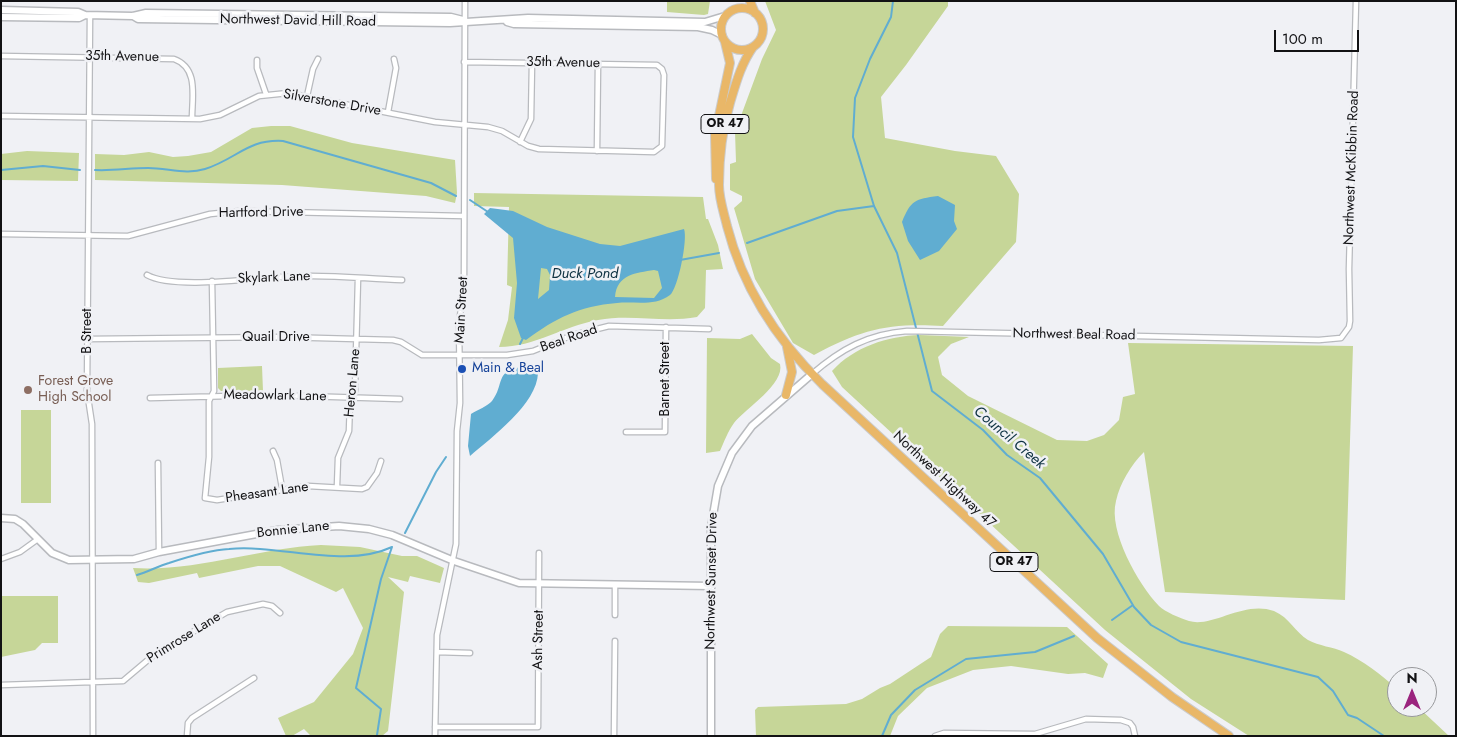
<!DOCTYPE html>
<style>
body{margin:0}
#map{position:relative;width:1457px;height:737px;overflow:hidden;background:#f0f1f5;font-family:Jost,sans-serif}
canvas{display:block}
.frame{position:absolute;inset:0;border:2px solid #121214;pointer-events:none}
.north{position:absolute;left:1387px;top:667px;width:50px;height:50px;box-sizing:border-box;background:#f0f1f5;border:1px solid #97989b;border-radius:50%;rotate:0deg;font-size:14px;font-weight:700;line-height:20px;text-align:center;color:#121214}
.north::after{content:'';display:block;margin:auto;width:18px;height:22px;background:#9b247e;clip-path:polygon(50% 0,100% 100%,50% 72%,0 100%)}
.scale{position:absolute;left:1274px;top:30px;width:85px;height:22px;box-sizing:border-box;border:2px solid #121214;border-top:0;padding-left:6px;font-size:15px;line-height:18px;white-space:nowrap;color:#121214;-webkit-text-stroke:4px #f0f1f5;paint-order:stroke}
</style>
<div id="map">
<canvas width="1457" height="737"></canvas>
<div class="frame"></div>
<div class="north">N</div>
<div class="scale">100 m</div>
</div>
<script>
const c = document.querySelector('canvas').getContext('2d');
c.lineJoin = 'round';
function fill(path, color) { c.fillStyle = color; c.fill(path, 'evenodd'); }
function stroke(path, color, width, dash) { c.strokeStyle = color; c.lineWidth = width; c.lineCap = dash ? 'butt' : 'round'; c.setLineDash(dash || []); c.stroke(path); }
function drawText(font, color, halo, rows, align = 'center') {
  c.font = font + ' Jost,sans-serif'; c.lineWidth = 5; c.setLineDash([]); c.textBaseline = 'middle'; c.strokeStyle = halo; c.fillStyle = color; for (const [text, x, y, turn = 0] of rows) {
    c.save(); c.translate(x, y); c.rotate((+turn || 0) * Math.PI / 180); c.textAlign = isNaN(turn) ? turn : align; if (halo) c.strokeText(text, 0, 0); c.fillText(text, 0, 0); c.restore();
  }
}
fill(new Path2D(`
 M667,1H710L708,14L704,15L667,12Z
 M765,1H948V6L906,65L881,97L885,138L955,151L996,156L1019,194L1016,242L943,326C888,323 863,329 814,355L793,343L755,279L734,208L742,201V196L730,190V164L736,162L735,132L762,59L776,30Z
 M271,126H290L352,143L455,160L457,193L455,203L426,196L282,185L95,180V154L124,155L149,152L173,157L188,156L211,152L252,128Z
 M27,151L79,153L78,181L1,180V154Z
 M474,193L703,197L706,219H708L718,245L723,269L706,270L705,308L697,317C665,323 631,314 598,320C563,326 535,347 499,347L508,320L512,287L507,285L509,207L474,206Z
 M752,334L771,358L780,364C785,384 746,408 734,423C728,431 724,442 720,451L706,453L707,338L740,339Z
 M920,335L969,337L951,344L938,357L942,375L968,396L1057,440L1087,441L1104,435L1119,420L1123,397L1135,394L1128,343L1353,346L1345,600L1165,592L1144,452C1131,465 1120,483 1116,501C1108,531 1138,584 1159,606C1165,612 1180,618 1189,621C1212,628 1244,600 1274,611C1290,618 1295,632 1308,640C1319,646 1333,647 1344,652C1362,660 1382,675 1397,689V707H1418L1449,736H1249L1191,699L1105,630L842,387L832,371C854,347 887,336 920,335Z
 M262,366L263,391H221L218,388V368Z
 M21,410H51V503H21Z
 M321,545L360,547L402,556H417L444,568L440,583L410,576L408,582L388,577L404,592L388,731L382,736H311L304,729L292,736H286L278,718L314,702L353,654L363,628L343,588L336,592L280,566H258L199,578L197,573L149,583L138,582L133,568C196,572 258,548 321,545Z
 M1,596H58V643H42L35,650L1,657Z
 M948,626L1067,627L1108,664L1103,678L1085,673L1068,674L1011,666L973,670L927,688L898,716L890,736H756L755,710L758,707L846,704L862,699L880,688L890,684L931,657L940,634Z`), '#c6d698');
fill(new Path2D(`
 M938,196L955,205L954,221L957,229L939,251L920,260L908,241L902,222C911,200 915,199 938,196Z
 M490,208L513,211L547,227L600,244L620,246L684,229C688,239 678,289 670,295C654,307 635,301 617,303C579,306 556,318 526,340L521,338L514,318L517,283L513,238L484,214ZM541,268L547,269L550,275L549,290L538,299ZM654,270L658,271L662,288L654,298L615,297C617,274 636,273 654,270Z
 M522,367L534,369L538,373C537,404 492,437 470,456L468,446L471,414C477,410 488,406 492,401C505,384 494,371 522,367Z`), '#60add1');
stroke(new Path2D(`
 M893,1L891,17L870,59L855,98L853,137L874,206L897,253L932,391L983,430L1007,455L1040,478L1103,554L1134,607L1151,625L1181,642L1318,677L1333,691L1348,715L1357,718L1384,736
 M1,170L43,166L80,170
 M95,170C113,171 130,168 148,168C168,168 186,175 205,169C237,159 247,139 283,141L431,183L456,196
 M470,200L488,212
 M747,243L837,211L874,206
 M680,260L719,253
 M520,344L524,336
 M405,533L436,472L446,457
 M137,575C148,572 158,566 169,563C187,557 209,550 229,549C280,544 345,569 392,547
 M1112,620L1133,605
 M377,735L381,709L356,688L381,579L392,547
 M882,736L891,715L915,690L966,659L1035,652L1074,636`), '#60add1', 2);
const street = new Path2D(`
 M90,15L87,391L92,424L93,736
 M1,56L174,59C199,68 192,97 192,119
 M257,60V68L266,94
 M307,96L313,69L318,59
 M388,112L396,68L394,59
 M1,116L200,119L220,115L259,96L288,93L435,122L488,127L502,131L528,146L539,149L654,152L662,146L664,75L662,69L657,65L464,62
 M520,142L531,119L532,63
 M597,151L598,64
 M1,234L128,236L210,214L240,211L464,216
 M147,275C175,291 267,276 303,276C336,275 369,279 402,280
 M212,281L214,391L209,401V457L205,498L217,500L308,486L362,489L367,487L377,473L381,461
 M87,339L281,337L393,340L401,342L422,355H507L533,351L573,335L609,326L709,329
 M812,374C841,349 868,334 907,331L1319,340L1341,338L1349,327L1350,321L1349,269L1356,1
 M150,398L272,395L400,399
 M626,432H665L666,327
 M273,451L277,460L282,488
 M158,463L159,552
 M337,486L338,458L349,431L350,403L355,391L358,278
 M1,559L20,552L38,539
 M615,615V585
 M437,652L470,653
 M1,685L123,681L155,654L227,612L263,604L272,606L280,613
 M435,727H538L539,553
 M187,736L188,723L192,718L254,678
 M435,736L437,635L456,544L457,431L460,403L459,323L464,287L465,1
 M614,736L615,641
 M935,736L944,733L1035,734L1086,719L1121,720L1130,723L1133,727L1135,736`);
const secondary = new Path2D(`
 M1,10L78,12L85,15
 M133,16L138,19L450,23L528,18L705,22L725,16
 M1,17L79,18L85,15L133,16L146,13L451,17L463,20
 M507,22L514,24L698,27L712,30L722,35
 M1,518L15,519L23,524L52,553L69,560L134,559L159,552L278,530L339,526L369,529L392,535L454,561L519,583L711,586
 M711,736V527L718,486L732,453L752,426L812,374`);
const primary = new Path2D(`
 M750,1L755,13
 M721 29a21 21 0 1 1 42 0a21 21 0 1 1-42 0Z
 M753,47C741,64 736,83 730,103C722,130 719,157 719,185C719,199 724,213 727,226C743,288 777,340 822,384L1097,638L1172,697L1229,736
 M716,179L715,135L730,63L725,42
 M786,395L792,372L787,347`);
stroke(street, '#b8babe', 7);
stroke(secondary, '#b8babe', 9);
stroke(primary, '#cbcbcb', 10);
stroke(street, '#fff', 4.5);
stroke(secondary, '#fff', 6);
stroke(primary, '#e9b768', 8);
for (const [x, y, r, color] of [
 [462,369,5,"#1a4fb4"],
 [28,390,5,"#8d6e63"]
]) { const dot = new Path2D(); dot.arc(x, y, r, 0, 2 * Math.PI); c.fillStyle = color; c.fill(dot); stroke(dot, '#f0f1f5', 2); }
for (const [x, y, w] of [
 [725,124,48],
 [1014,562,48]
]) { const box = new Path2D(); box.roundRect(x - w / 2, y - 9.5, w, 19, 4); c.fillStyle = '#f0f1f5'; c.fill(box); stroke(box, '#121214', 1); }
drawText('bold 12px', '#121214', null, [
 ["OR 47",725,124],
 ["OR 47",1014,562]
]);
drawText('14px', '#121214', '#f0f1f5', [
 ["Northwest David Hill Road",298,21,1],
 ["35th Avenue",122,57,1],
 ["35th Avenue",563,63,1],
 ["Silverstone Drive",332,103,10],
 ["Northwest McKibbin Road",1352,168,-88],
 ["Hartford Drive",261,213,-1],
 ["Skylark Lane",274,278,-2],
 ["Main Street",462,310,-87],
 ["B Street",88,331,-90],
 ["Northwest Beal Road",1074,335,1],
 ["Quail Drive",276,338],
 ["Beal Road",569,339,-19],
 ["Barnet Street",666,379,-90],
 ["Heron Lane",353,383,-85],
 ["Meadowlark Lane",275,396,1],
 ["Northwest Highway 47",944,480,43],
 ["Pheasant Lane",267,493,-8],
 ["Bonnie Lane",293,530,-6],
 ["Northwest Sunset Drive",712,581,-89],
 ["Primrose Lane",184,638,-32],
 ["Ash Street",539,640,-89]
]);
drawText('14px', '#164399', '#f0f1f5', [
 ["Main & Beal",472,369]
], 'left');
drawText('14px', '#785e54', '#f0f1f5', [
 ["Forest Grove",38,382],
 ["High School",38,398]
], 'left');
drawText('italic 15px', '#0e3242', '#f0f1f5', [
 ["Duck Pond",585,274],
 ["Council Creek",1009,438,40]
]);
</script>
